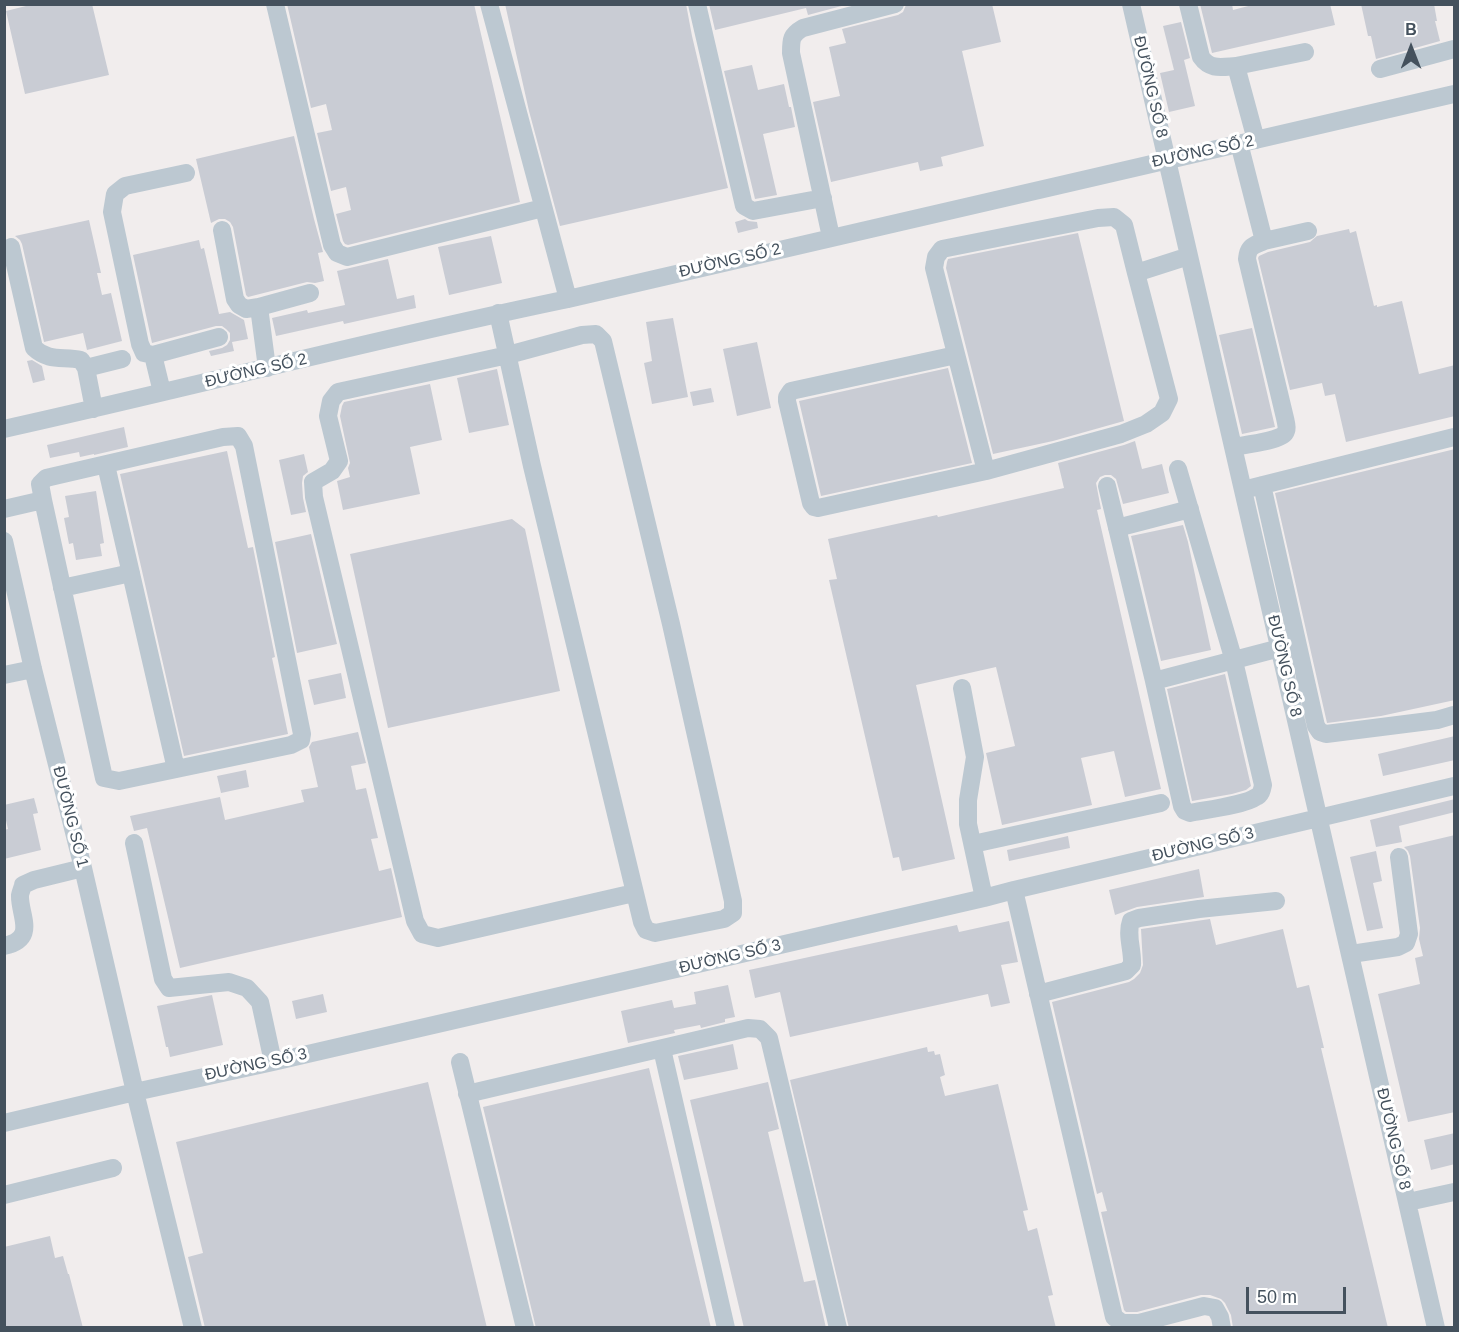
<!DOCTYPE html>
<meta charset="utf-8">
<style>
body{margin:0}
#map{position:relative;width:1459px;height:1332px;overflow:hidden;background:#f1eded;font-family:Helvetica,sans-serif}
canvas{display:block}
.frame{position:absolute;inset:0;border:6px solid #44515d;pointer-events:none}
.north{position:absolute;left:1381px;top:18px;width:60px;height:60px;-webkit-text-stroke:4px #fff;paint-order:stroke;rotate:0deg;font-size:16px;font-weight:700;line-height:24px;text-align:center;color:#44515d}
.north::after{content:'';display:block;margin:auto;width:21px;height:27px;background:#44515d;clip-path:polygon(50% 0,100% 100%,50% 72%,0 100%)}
.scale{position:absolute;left:1246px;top:1287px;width:100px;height:27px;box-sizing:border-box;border:3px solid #44515d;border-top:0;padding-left:8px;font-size:18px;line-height:21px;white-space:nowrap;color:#44515d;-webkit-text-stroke:4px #fff;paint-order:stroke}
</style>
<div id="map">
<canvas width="1459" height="1332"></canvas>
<div class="frame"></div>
<div class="north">B</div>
<div class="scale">50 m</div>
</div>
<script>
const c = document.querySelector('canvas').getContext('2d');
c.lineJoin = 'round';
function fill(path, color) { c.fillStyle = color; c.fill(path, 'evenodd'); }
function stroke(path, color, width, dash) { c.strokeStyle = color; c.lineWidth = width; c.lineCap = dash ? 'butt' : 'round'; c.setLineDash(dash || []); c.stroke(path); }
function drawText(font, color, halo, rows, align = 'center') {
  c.font = font + ' Helvetica,sans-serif'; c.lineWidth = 6; c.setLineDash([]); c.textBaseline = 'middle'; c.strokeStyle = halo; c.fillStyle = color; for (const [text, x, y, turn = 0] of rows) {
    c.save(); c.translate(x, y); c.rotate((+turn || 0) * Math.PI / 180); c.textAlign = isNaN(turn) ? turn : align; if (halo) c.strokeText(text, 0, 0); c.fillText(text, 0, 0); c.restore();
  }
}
fill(new Path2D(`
 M34,4H92L109,75L25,94L6,11Z
 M287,4H474L520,202L348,245L345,244L343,241L336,214L351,210L346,187L331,191L317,133L332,130L326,104L311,108Z
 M505,4H686L692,36L728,188L560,226L529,111Z
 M709,4H849L808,15L806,8L715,30Z
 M908,4H992L1001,42L962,51L984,146L941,157L943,166L920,171L918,162L831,182L813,102L840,96L829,47L846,43L842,29L898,15L903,12L906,5Z
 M1200,4H1232L1233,10L1256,4H1330L1335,25L1212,53Z
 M1361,4H1434L1437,21H1435L1440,41L1376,59L1371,36H1368Z
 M1181,22L1190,58L1184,60L1195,106L1169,112L1160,73L1174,70L1163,26Z
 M752,65L758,90L784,84L789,107H791L795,127L763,134L777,195L755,199L724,71Z
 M294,136L314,219L323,252L318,253L324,281L315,283L307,282L248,297L246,295L233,227L230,222L225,219H219L211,223L196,159Z
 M745,219L748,221L757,222L758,228L738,233L735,222Z
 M89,220L101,273H97L102,295L111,293L122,341L87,350L83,333L44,342L22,244L20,240L15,236Z
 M1349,229L1350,233L1356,231L1374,306L1377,305V307L1402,301L1419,374L1455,365V416L1346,442L1335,394L1325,396L1322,383L1290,390L1258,258L1259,256L1268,252L1310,242L1317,236Z
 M1078,233L1124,421L1053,441L993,454L946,268L947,262L948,259Z
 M491,236L502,283L449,295L438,247Z
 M199,240L201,249L204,248L219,314L230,312L244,320L248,339L232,342L234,351L211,356L209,351L222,348L227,345L230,340V333L226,329L222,326H216L152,343L133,255Z
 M388,259L397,299L414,295L416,308L344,324L343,321L276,336L272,318L307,310L308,313L345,305L337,271Z
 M673,318L688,397L652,404L644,363L652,361L646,322Z
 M1252,328L1275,427L1242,434L1219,335Z
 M757,342L771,408L737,416L723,349Z
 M32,360L42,366L45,380L33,383L27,361Z
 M948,368L972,463L821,496L799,401Z
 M497,369L509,425L469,433L457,378Z
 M430,384L442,440L410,447L420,494L343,510L337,481L350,477L348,468L350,463L340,416L342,406L344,402Z
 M711,388L714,402L693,406L690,392Z
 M124,427L128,447L94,455V454L80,457L79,452L50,458L47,445Z
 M1135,441L1142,469L1162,464L1169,493L1123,504L1116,479L1111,475H1105L1100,477L1096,483L1101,509L1097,510L1161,789L1125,797L1114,751L1081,758L1092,805L1002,825L986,753L1015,746L996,667L916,685L955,859L902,871L899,857L893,858L829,580L837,579L828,539L937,515L938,517L1064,488L1058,463L1124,445Z
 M1455,449V700L1381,716L1327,723L1275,493Z
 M227,451L248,548L253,547L275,657L272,658L288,734L184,756L120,474Z
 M304,454L308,472L303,476L302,483L303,498L306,512L291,515L279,460Z
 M96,491L104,543L100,544L102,556L76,560L73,543L69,544L64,518L69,517L65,496Z
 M512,519L525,529L560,691L388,728L350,554Z
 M1183,525L1188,542L1211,650L1161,661L1131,536Z
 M311,534L337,644L297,653L275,542Z
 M341,673L346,698L314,705L308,680Z
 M1225,674L1251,786L1246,790L1232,794L1192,801L1167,689Z
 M358,732L366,763L351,766L356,790L366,788L378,838L371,839L379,871L391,868L402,917L180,968L147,828L134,831L130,816L220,797L225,820L304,802L301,790L318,787L309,747L312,742Z
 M1455,736V760L1383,776L1378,754Z
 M246,770L249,787L221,793L217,776Z
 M34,798L38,813L33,814L41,850L4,859V830L8,829L4,812V805Z
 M1455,799V812L1399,826L1402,842L1376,847L1370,820Z
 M1455,835V1112L1408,1122L1378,994L1420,984L1415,958L1423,956L1419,939L1420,928L1410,856L1408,851L1404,847Z
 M1068,836L1070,848L1009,861L1007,850Z
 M1376,851L1382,881L1373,883L1383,928L1367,931L1350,857Z
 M1199,869L1204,897L1137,907L1115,915L1109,890Z
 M1210,919L1216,945L1283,929L1297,988L1309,985L1324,1048H1321L1388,1328H1233L1231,1315L1225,1303L1221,1299L1210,1295H1201L1137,1312H1126L1124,1310L1101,1212L1107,1211L1102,1192L1097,1194L1052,1002L1129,982L1134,979L1140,973L1143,965L1141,929Z
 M1009,921L1018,962L1001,965L1010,1003L991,1007L988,994L790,1037L780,992L755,998L749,970L957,925L959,932Z
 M728,985L735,1017L725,1019V1022L701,1028L700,1025L674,1030L675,1033L628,1043L621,1011L672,1000L674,1008L696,1004L694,992Z
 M323,994L327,1012L296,1019L292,1001Z
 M212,995L223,1045L170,1057L168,1047H166L157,1006Z
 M733,1044L738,1069L684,1080L678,1056Z
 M927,1047L928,1052L934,1051L935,1055L940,1054L945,1075L940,1077L945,1096L998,1084L1028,1210L1023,1211L1028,1231L1037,1228L1053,1295L1048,1296L1056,1328H849L790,1080Z
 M649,1068L711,1328H536L483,1107Z
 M428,1082L487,1328H205L188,1257L203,1253L176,1142Z
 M768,1082L779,1129L768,1132L804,1282L815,1280L826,1328H744L690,1100Z
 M1455,1133V1164L1431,1170L1424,1140Z
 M50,1236L55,1258L63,1256L68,1274H69L83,1328H4V1247Z`), '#c9ccd4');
stroke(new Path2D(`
 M275,4L332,245L337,253L347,257L543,208
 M489,4L568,299
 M697,4L744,206L753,211L823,198
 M1131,4L1436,1328
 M1188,4L1201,57C1210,70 1221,67 1236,66
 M1380,69L1454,49
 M1256,140L1236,66L1305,52
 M1239,143L1264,241L1308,231
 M222,230L235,299L239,305L246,309L259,307
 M831,237L791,53C791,39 791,35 803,28L895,4
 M11,247L34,348C49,362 63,356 81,360L86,368
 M498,313L532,466L642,922L646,930L655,933L724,919L733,913V901L671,624L603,341L596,334L582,335L508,355L338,392L331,401L328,416L339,461L332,471L313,482L314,497L415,921L422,934L438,938L634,893
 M153,355L144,353L140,344L112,212L115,194L125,186L186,173
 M956,355L791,391L787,397V401L811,503L814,507L818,508L986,471L1121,434L1146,424L1162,413L1169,399L1136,273L1189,256
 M267,368L259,307L310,293
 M162,392L153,355L219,337
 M94,409L86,368L122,359
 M4,429C193,387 379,338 568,299L1454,94
 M238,436L244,446L302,734L301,740L291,745L119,781L104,778L43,500L40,484L46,478L223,437Z
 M1233,447C1243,445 1281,441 1285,433C1288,429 1286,423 1285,418L1247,259C1248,246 1253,246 1264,241
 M106,465L176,769
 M1178,469L1234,661L1263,785C1262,790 1261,795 1256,797C1245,805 1205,810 1190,813L1185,811L1182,806L1154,681L1280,648
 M986,471L934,268L936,257L942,249L1098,218L1114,217L1124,225L1136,273
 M1262,485L1316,726L1320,732L1326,734L1437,720L1454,715
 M1107,486L1154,681
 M1251,488L1454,437
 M4,509L43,500
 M1117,528L1190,509
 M4,541L33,669L83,868L135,1092L193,1328
 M62,588L131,573
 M4,675L33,669
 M962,688L975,757L968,800V824L984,898
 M134,843L163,979L169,988L229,982L247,988L260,1002L273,1062
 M973,844L1161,803
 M1014,890L1114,1317L1122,1323H1139L1204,1306L1215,1308L1220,1317L1222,1328
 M4,946C38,939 19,915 20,895C20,894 23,886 23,885L34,880L83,868
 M1351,954L1398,947L1406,943L1409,934L1399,857
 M1038,994L1126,971L1132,965C1133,950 1126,935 1131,921L1139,918L1199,909L1276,901
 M662,1049L726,1328
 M460,1062L525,1328
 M467,1094L748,1028L760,1029L769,1038L838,1328
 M4,1123L135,1092L273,1062L984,898L1014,890L1454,786
 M4,1195L113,1168
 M1408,1202L1454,1192`), '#bcc8d1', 18);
drawText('16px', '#44515d', '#fff', [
 ["ĐƯỜNG SỐ 8",1150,87,77],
 ["ĐƯỜNG SỐ 2",1203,152,-12],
 ["ĐƯỜNG SỐ 2",730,261,-13],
 ["ĐƯỜNG SỐ 2",256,371,-13],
 ["ĐƯỜNG SỐ 8",1284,666,77],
 ["ĐƯỜNG SỐ 1",70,817,76],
 ["ĐƯỜNG SỐ 3",1203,845,-13],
 ["ĐƯỜNG SỐ 3",730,957,-13],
 ["ĐƯỜNG SỐ 3",256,1065,-12],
 ["ĐƯỜNG SỐ 8",1393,1139,77]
]);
</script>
